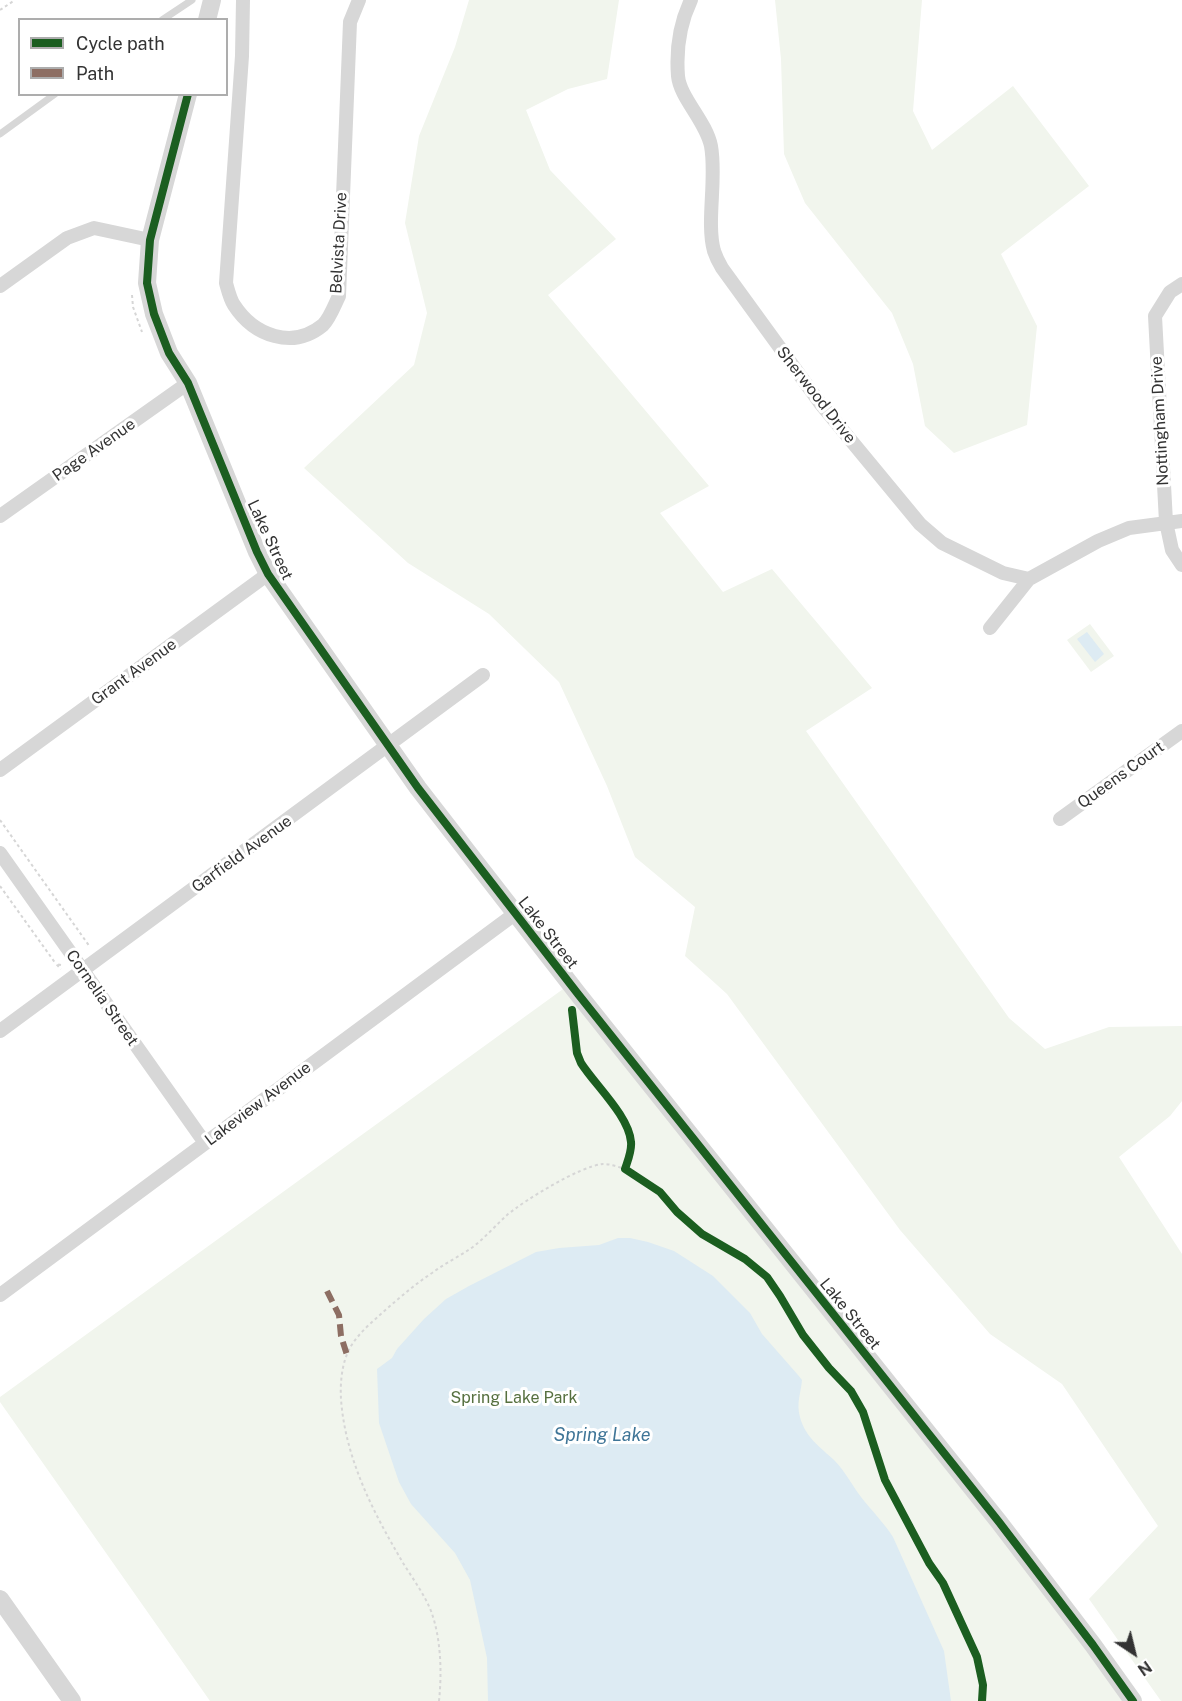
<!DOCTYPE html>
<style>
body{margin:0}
#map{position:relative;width:1182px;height:1701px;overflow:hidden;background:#fff;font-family:"Public Sans",sans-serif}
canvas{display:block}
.legend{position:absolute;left:18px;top:18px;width:210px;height:78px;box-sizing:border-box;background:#fff;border:2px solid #adadad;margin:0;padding:8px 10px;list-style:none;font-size:18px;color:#333}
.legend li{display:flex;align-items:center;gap:12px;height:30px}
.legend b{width:30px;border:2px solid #adadad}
.north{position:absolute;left:1104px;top:1623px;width:60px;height:60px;-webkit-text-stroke:4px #fff;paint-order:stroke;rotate:145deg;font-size:16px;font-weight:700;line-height:24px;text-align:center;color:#333}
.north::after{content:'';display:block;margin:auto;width:21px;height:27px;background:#333;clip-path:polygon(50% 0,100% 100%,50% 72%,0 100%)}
</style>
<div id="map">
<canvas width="1182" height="1701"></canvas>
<ul class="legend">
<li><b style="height:8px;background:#1b5e20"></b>Cycle path</li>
<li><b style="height:8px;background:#8d6e63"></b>Path</li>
</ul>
<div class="north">N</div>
</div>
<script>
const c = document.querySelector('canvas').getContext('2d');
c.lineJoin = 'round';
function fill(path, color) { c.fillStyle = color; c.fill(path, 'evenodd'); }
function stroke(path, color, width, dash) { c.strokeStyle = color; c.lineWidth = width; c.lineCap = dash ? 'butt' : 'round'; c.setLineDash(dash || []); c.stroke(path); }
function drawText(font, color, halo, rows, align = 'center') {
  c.font = font + ' "Public Sans",sans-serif'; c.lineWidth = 6; c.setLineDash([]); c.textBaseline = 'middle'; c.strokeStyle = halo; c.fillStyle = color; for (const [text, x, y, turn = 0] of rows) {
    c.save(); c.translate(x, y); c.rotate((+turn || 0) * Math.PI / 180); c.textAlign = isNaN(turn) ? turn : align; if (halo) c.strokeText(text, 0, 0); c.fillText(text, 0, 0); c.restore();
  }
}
fill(new Path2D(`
 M469,0H619L607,79L568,89L526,110L550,170L616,239L548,295L709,486L660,513L723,592L772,569L872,688L806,731L1009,1018L1045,1049L1109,1027L1182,1026V1101L1170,1116L1119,1157L1182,1254V1701H1161L1089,1599L1158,1526L1062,1384L990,1334L900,1230L727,994L685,956L695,907L635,857L607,786L559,682L489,614L408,563L304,468L414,365L427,313L405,223L419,136L455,47Z
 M775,0H922L913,111L932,150L1013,86L1089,186L1001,254L1037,326L1027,425L954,453L925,426L913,364L892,313L805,203L784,154L781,59Z
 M1090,624L1114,656L1091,672L1067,640Z
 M570,984L1133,1701H210L0,1402V1397Z`), '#f1f5ed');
fill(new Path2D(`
 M1087,632L1104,654L1095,662L1077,639Z
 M618,1238H630L648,1242L674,1251L713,1276L750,1313L762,1334L798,1375L802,1380C801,1393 796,1403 800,1417C805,1437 820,1447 834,1460C845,1471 852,1485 861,1497C872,1511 884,1523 893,1537L944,1651L951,1701H488L487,1658L470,1580L455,1553L411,1504L399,1482L379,1423L377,1369L392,1358L397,1349L424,1319L446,1299L469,1286L536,1252L559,1248L599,1245Z`), '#ddebf3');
stroke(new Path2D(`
 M0,10L15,0
 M132,295L133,307L142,332
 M0,820L90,947
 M0,886L56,964
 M61,965L56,964L61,969
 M439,1701C442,1672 441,1638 431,1611C423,1591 409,1574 399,1556C371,1508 345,1456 341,1399C340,1382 342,1361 351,1346C359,1333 371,1323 382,1313C398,1299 414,1285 432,1273C444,1264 458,1257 470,1249C484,1239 495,1226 507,1215C525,1200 580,1166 603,1164C611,1164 618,1167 625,1169`), '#d6d6d6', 2, [3, 3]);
stroke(new Path2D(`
 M162,20L192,0
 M0,134L55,94`), '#d7d7d7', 7);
stroke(new Path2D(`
 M243,0L242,56L226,283C228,290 230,299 234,305C254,336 293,350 323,325C330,318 335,304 339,296L350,22L359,0
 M691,0C680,23 676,50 678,76C680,98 706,121 711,146C717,179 706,222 714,251C716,257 719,263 722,268L820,403L920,524L942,543L1003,573L1029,579L1098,541L1129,528L1182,521
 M1182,284L1170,292L1155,316L1166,522L1172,550L1182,565
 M0,286L67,238L94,228L150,240
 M0,516L188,383
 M990,628L1029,579
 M0,770L268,574
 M1060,819L1182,731
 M0,853L205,1143
 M0,1031L483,675
 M0,1295L516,913`), '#d7d7d7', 14);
stroke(new Path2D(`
 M207,20L212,0
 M188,94L150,240L147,283L154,314L169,353L188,383L257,552L268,574L418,788L578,994L999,1522L1093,1645L1133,1701
 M0,1599L72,1701`), '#d7d7d7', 18);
stroke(new Path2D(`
 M327,1291L339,1315L341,1336L347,1355`), '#8d6e63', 6, [12, 6]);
stroke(new Path2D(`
 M188,94L150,240L147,283L154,314L169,353L188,383L257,552L268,574L418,788L578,994L999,1522L1093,1645L1133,1701
 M572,1010L577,1053L581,1063C595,1085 629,1116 631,1142C632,1151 628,1160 625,1169L660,1192L677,1212L702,1234L745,1259L767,1277L780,1296L803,1335L829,1368L851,1391L863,1412L885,1480L929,1563L943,1583L977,1657L983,1685L982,1701`), '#1b5e20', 8);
drawText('16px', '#333', '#fff', [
 ["Belvista Drive",339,243,-87],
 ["Sherwood Drive",816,395,52],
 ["Nottingham Drive",1160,421,-93],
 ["Page Avenue",94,450,-35],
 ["Lake Street",270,540,65],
 ["Grant Avenue",134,672,-36],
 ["Queens Court",1121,775,-36],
 ["Garfield Avenue",242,854,-36],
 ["Lake Street",548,933,52],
 ["Cornelia Street",102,998,55],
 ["Lakeview Avenue",258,1104,-37],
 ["Lake Street",850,1314,51]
]);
drawText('16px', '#56703f', '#fff', [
 ["Spring Lake Park",514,1398]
]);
drawText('italic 18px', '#3f7597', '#fff', [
 ["Spring Lake",602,1435]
]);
</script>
